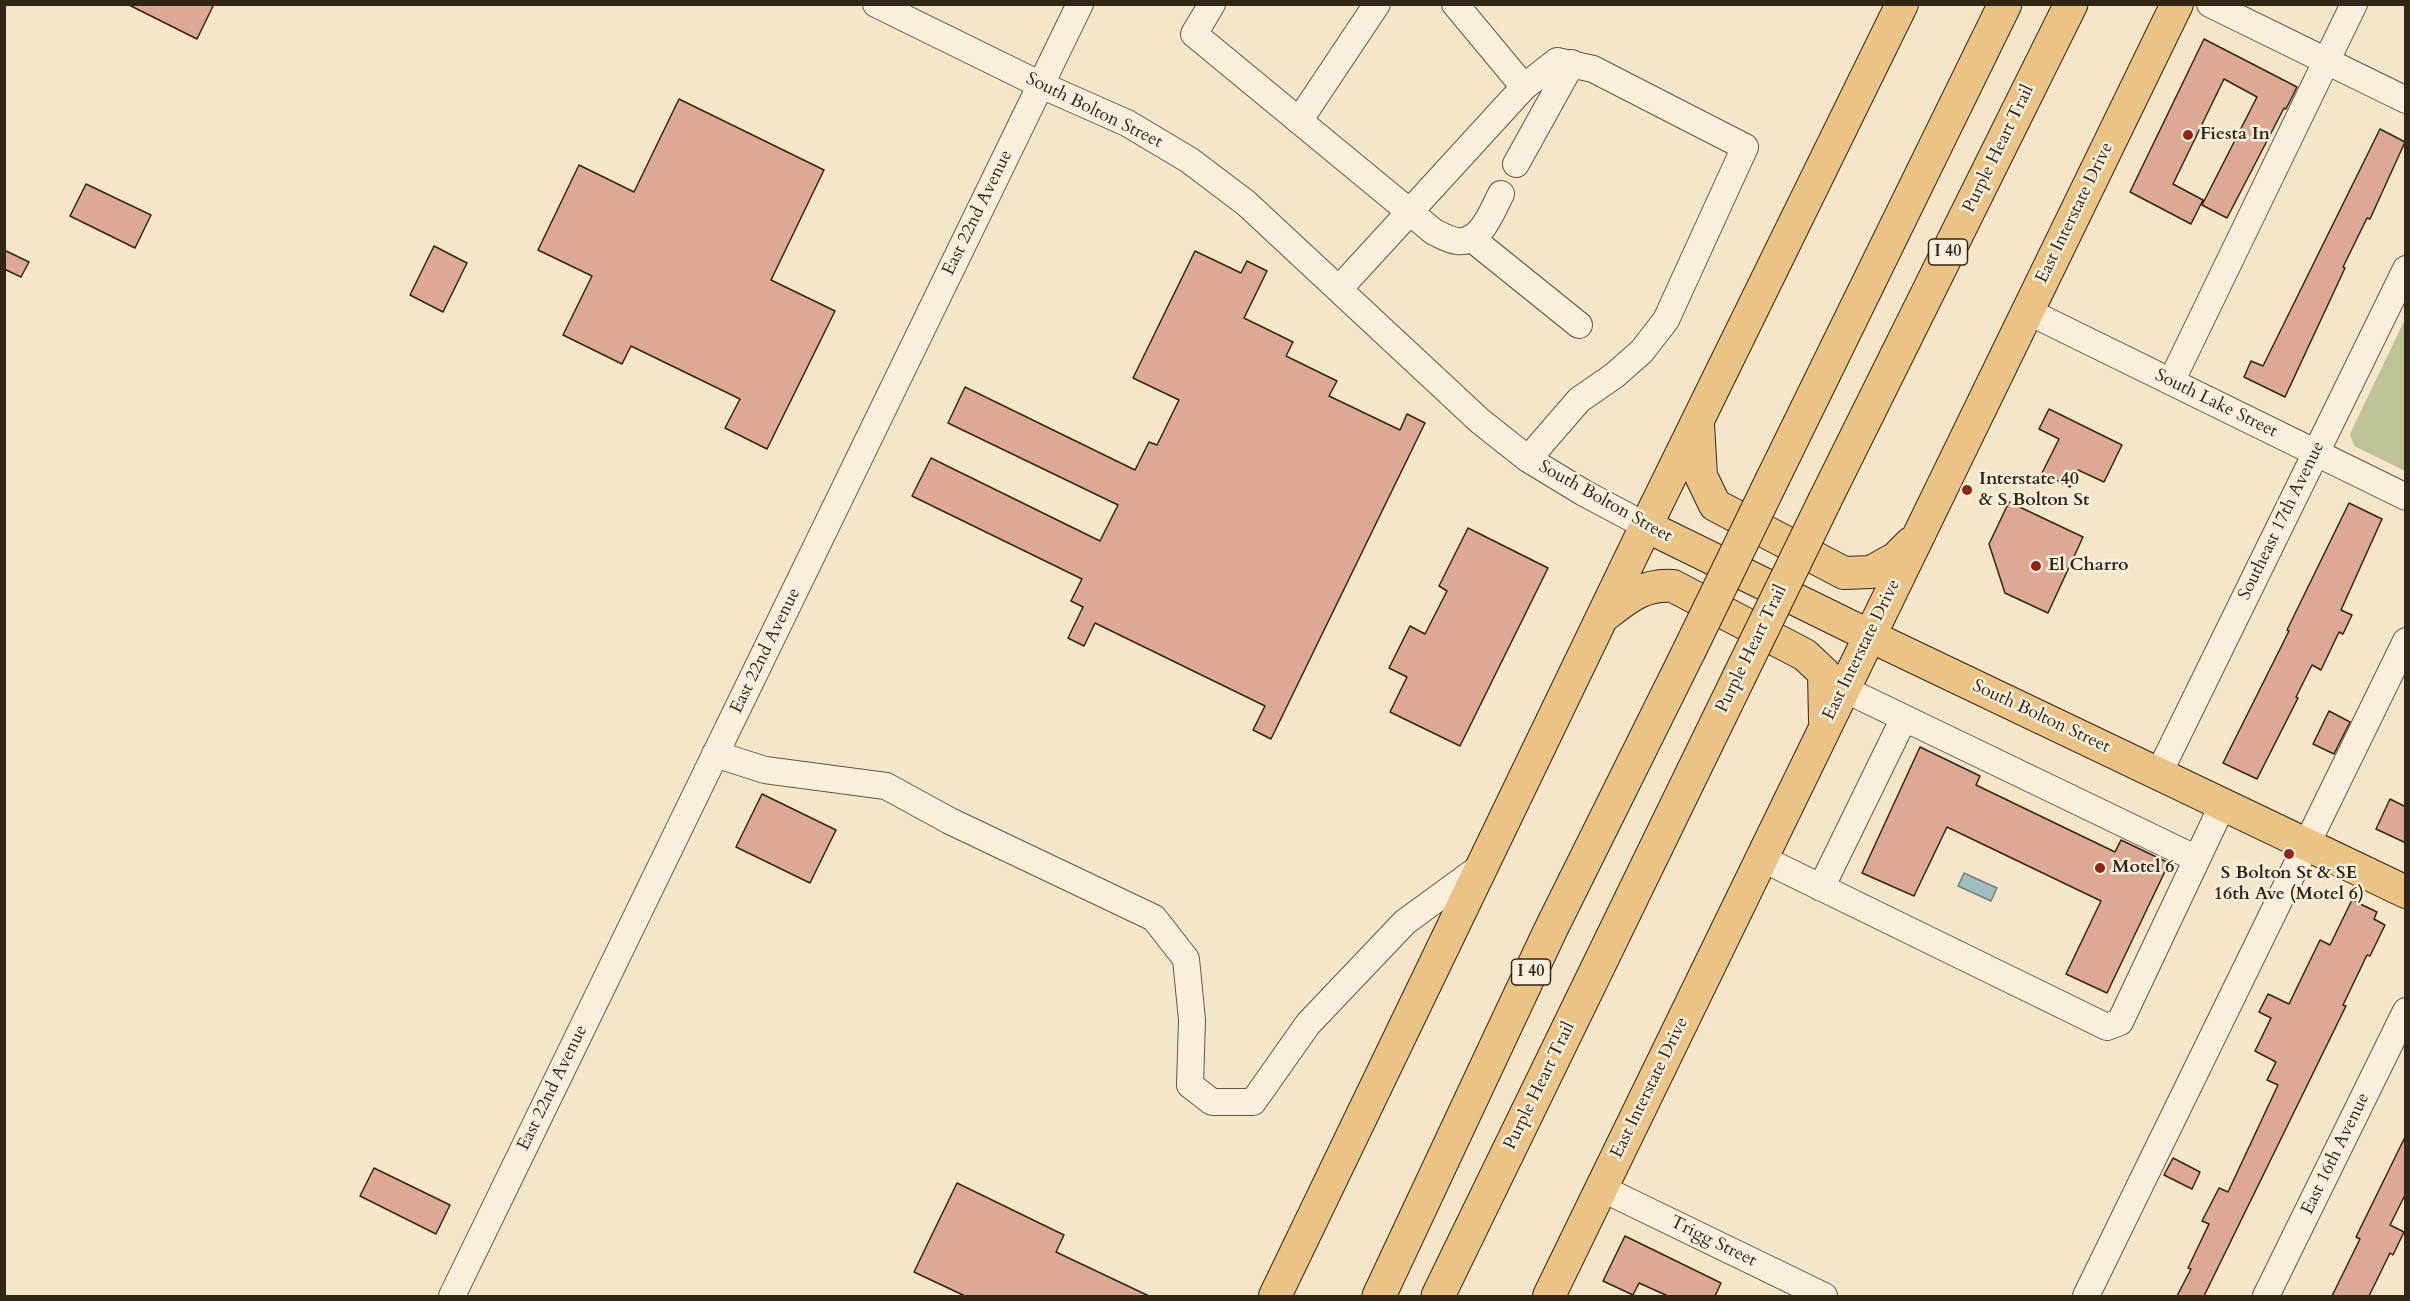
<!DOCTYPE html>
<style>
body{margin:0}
#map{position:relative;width:2410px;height:1301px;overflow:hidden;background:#f6e6c9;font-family:Cardo,serif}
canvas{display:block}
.frame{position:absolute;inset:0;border:6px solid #322617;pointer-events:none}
</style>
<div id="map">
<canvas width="2410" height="1301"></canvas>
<div class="frame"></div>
</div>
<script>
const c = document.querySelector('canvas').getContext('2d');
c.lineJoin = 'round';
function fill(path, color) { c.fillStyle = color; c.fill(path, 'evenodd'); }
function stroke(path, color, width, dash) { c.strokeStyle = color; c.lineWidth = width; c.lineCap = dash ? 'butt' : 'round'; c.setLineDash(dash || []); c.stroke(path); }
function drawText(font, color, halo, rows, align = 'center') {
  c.font = font + ' Cardo,serif'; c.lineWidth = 5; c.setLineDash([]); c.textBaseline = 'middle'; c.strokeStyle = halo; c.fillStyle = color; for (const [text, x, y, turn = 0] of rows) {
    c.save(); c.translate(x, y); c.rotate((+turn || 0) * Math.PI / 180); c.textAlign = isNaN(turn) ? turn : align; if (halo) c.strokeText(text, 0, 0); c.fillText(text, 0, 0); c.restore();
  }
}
fill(new Path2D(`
 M2405,319V471L2354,446L2350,434Z`), '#bec495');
const water = new Path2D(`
 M1964,873L1997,888L1991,901L1958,886Z`);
fill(water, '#a0bdbf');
stroke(water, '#74817c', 1.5);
const building = new Path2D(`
 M127,4H214L197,39Z
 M2204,39L2297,87L2286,109L2284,108L2227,218L2202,205L2257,97L2224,79L2173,184L2203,200L2191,224L2130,192Z
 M679,99L824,170L771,280L835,311L767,449L725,428L740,399L631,346L622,364L563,335L592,276L538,250L579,165L634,192Z
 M2380,129L2405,142L2370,219L2367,218L2343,267L2345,268L2285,397L2244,377L2251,361L2263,366Z
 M86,184L151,215L135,248L70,216Z
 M434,246L467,263L443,312L410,295Z
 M4,250L29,262L21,277L4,269Z
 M1195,251L1241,273L1247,261L1267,271L1244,318L1293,342L1286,356L1337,381L1329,396L1400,430L1407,414L1425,423L1271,739L1253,730L1265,706L1095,623L1084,646L1068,638L1083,607L1071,601L1082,579L912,496L931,458L1100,541L1118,505L948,423L965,387L1135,470L1149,442L1157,445L1179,400L1133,378Z
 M2049,409L2122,445L2104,482L2078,470L2070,487L2042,473L2059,439L2039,429Z
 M2009,502L2083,537L2048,613L2005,593L1989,544Z
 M2349,503L2382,519L2341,610L2352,615L2343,634L2339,632L2321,670L2312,665L2296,697L2298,698L2257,779L2223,763L2289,631L2287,630Z
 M1468,528L1548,568L1460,746L1390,712L1407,677L1389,668L1410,626L1425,634L1447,591L1439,586Z
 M2329,711L2350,722L2334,754L2313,744Z
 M1920,747L1980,776L1976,785L2115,852L2121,840L2169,863L2107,993L2066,974L2101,901L1947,827L1914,896L1862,873Z
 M762,794L836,830L810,883L736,847Z
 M2390,799L2406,807V843L2376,829Z
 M2352,900L2377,912L2374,919L2385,925L2370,956L2367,955L2343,1005L2346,1006L2204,1296H2177L2191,1269L2188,1268L2209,1224L2202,1221L2219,1188L2228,1192L2278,1085L2267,1080L2276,1062L2255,1051L2271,1018L2259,1012L2268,994L2289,1004L2320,940L2330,945Z
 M2406,1135V1193L2390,1225L2404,1232L2393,1255L2390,1253L2369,1296H2332L2360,1239L2356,1237Z
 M2173,1158L2200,1172L2192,1189L2164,1175Z
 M374,1168L450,1205L436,1234L360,1196Z
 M957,1183L1064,1235L1056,1252L1149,1296H965L914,1272Z
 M1625,1236L1721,1283L1715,1296H1668L1639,1283L1633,1295L1603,1281Z`);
fill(building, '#dea994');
stroke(building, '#322617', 1.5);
const minor = new Path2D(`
 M876,4L1041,85L1127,123L1189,160L1246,203L1480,421L1528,459L1584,493L1646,526
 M1212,4L1194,34L1434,232C1441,235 1449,240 1457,241C1481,244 1492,211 1501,194
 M1455,4L1524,87
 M2210,4L2406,100
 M1299,121L1377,4
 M1516,164L1572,63
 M1471,238L1579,325
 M1339,289L1524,87L1557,61L1593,69L1745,147L1666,320L1642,351L1615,375L1579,400L1528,459
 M2027,311L2406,497
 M2171,382L2354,4
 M1844,689L2197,859
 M715,754L765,770L886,786L950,821L1154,918L1186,959L1192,1020L1190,1085L1212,1102H1253L1308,1024L1405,922L1483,865
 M2159,773L2406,269
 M1761,858L2107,1027L2120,1022L2223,804
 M1821,888L1904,718
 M1601,1188L1824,1296
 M452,1296L1080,4
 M2086,1296L2406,641
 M2266,1296L2406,1011`);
const major = new Path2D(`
 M1698,424L1701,476L1715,505L1844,573L1871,572L1896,558L1911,543
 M1646,526L1870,636L2406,892
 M1604,616C1627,598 1643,584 1673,586L1805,655L1824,673L1825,721
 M1275,1296L1646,526L1902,4
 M1549,1296L2177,4`);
const highway = new Path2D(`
 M1774,476L2005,4
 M1825,500L2071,4
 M1379,1296L1550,931L1689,651
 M1438,1296L1739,677`);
stroke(minor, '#635644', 28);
stroke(major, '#322617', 34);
stroke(highway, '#322617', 35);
stroke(minor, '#f9efdc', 26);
stroke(major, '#ebc384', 32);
stroke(highway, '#ebc384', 33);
const highwayBridge = new Path2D(`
 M1689,651L1774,476
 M1739,677L1825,500`);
stroke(highwayBridge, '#322617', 35, []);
stroke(highwayBridge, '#ebc384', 33);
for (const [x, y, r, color] of [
 [2188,135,6,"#8f2418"],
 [1967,490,6,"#8f2418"],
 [2036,566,6,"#8f2418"],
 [2289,854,6,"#8f2418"],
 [2100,868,6,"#8f2418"]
]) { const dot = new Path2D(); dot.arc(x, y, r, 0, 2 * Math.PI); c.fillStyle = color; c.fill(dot); stroke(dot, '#f9efdc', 2); }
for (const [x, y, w] of [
 [1948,252,39],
 [1531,972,39]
]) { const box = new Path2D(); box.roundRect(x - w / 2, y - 13, w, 26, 4.5); c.fillStyle = '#f9efdc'; c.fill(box); stroke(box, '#322617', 1.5); }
drawText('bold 16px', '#322617', null, [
 ["I 40",1948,252],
 ["I 40",1531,972]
]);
drawText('18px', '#322617', '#f9efdc', [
 ["South Bolton Street",1094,111,26],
 ["Purple Heart Trail",1999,149,-64],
 ["East 22nd Avenue",978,213,-64],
 ["East Interstate Drive",2075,213,-64],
 ["South Lake Street",2216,404,26],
 ["South Bolton Street",1605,502,29],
 ["Southeast 17th Avenue",2282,521,-64],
 ["Purple Heart Trail",1752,649,-64],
 ["East Interstate Drive",1862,650,-64],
 ["East 22nd Avenue",766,651,-64],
 ["South Bolton Street",2041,717,25],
 ["Purple Heart Trail",1540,1086,-64],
 ["East 22nd Avenue",553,1088,-64],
 ["East Interstate Drive",1650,1088,-64],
 ["East 16th Avenue",2336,1154,-64],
 ["Trigg Street",1713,1242,26]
]);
drawText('bold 18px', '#322617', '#f9efdc', [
 ["Fiesta In",2200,135],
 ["Interstate 40",1979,480],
 ["& S Bolton St",1979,501],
 ["El Charro",2048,566],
 ["Motel 6",2112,868],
 ["S Bolton St & SE",2289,874,"center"],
 ["16th Ave (Motel 6)",2289,895,"center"]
], 'left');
</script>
